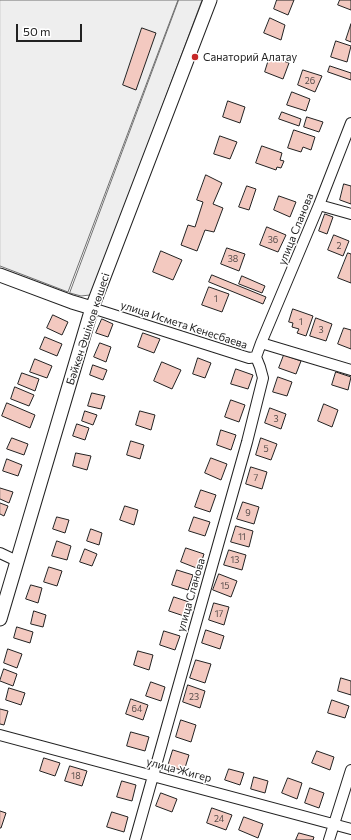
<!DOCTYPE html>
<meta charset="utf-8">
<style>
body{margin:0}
#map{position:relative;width:351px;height:840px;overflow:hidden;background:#fff;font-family:Commissioner,sans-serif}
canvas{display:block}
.scale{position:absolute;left:16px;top:24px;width:66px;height:18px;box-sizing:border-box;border:2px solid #222;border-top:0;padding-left:5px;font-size:12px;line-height:14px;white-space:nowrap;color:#222;-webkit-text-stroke:3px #fff;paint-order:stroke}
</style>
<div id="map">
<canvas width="351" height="840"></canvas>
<div class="scale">50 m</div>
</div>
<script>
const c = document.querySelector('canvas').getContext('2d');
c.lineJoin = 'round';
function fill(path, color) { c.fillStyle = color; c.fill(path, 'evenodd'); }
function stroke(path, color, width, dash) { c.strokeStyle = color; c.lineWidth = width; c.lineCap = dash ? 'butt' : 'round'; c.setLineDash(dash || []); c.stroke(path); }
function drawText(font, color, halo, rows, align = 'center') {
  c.font = font + ' Commissioner,sans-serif'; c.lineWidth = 3; c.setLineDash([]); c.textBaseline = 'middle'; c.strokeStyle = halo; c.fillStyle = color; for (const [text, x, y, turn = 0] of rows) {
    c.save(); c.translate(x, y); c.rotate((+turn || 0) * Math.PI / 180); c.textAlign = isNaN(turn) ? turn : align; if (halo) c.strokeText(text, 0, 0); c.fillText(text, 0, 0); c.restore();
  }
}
const green = new Path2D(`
 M0,0H178L68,292L0,266Z
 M179,0H202L96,283L90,295L81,296L70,293Z`);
fill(green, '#eee');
stroke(green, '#6f6f6f', 1);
const building = new Path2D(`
 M277,0H294L288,15L274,9Z
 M340,0H351V10L338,5Z
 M270,18L285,25L281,40L264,33Z
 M351,24V42L346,40Z
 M142,28L156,33L136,90L123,85Z
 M336,41L351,46L347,62L331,57Z
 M270,56L289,63L283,79L265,72Z
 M330,66L351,73V80L328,72Z
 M303,70L322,76L315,92L298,85Z
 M292,92L310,99L306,111L287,105Z
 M228,101L245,107L240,123L223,117Z
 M282,112L301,119L299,126L279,119Z
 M307,117L323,122L319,132L304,127Z
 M294,130L315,137L311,150L303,147L301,152L288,148Z
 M220,136L237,142L230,159L214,154Z
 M262,146L282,153L280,160L284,161L281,168L277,167L276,170L256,163Z
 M206,175L222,183L213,204L223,208L214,232L205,230L197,251L181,245L188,225L195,227L203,202L197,200Z
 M344,184L351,186V204L340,200Z
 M247,186L256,189L249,210L239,207Z
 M279,196L296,202L290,217L274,210Z
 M325,214L333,217L327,234L319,231Z
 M267,227L286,235L278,252L260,245Z
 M334,235L349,241L343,256L328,250Z
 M227,248L245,254L239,271L221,264Z
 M161,251L182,260L173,280L153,272Z
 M348,253L351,254V283L338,278Z
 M212,275L266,297L263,304L209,282Z
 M242,276L265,286L262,293L239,284Z
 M209,287L229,294L222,312L202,305Z
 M293,309L313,316L306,336L297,333L299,329L292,327L293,323L289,322Z
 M53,315L68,322L62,335L47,328Z
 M316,318L332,324L326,341L310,336Z
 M102,319L113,324L108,337L96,333Z
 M344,328L351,330V349L338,344Z
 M143,333L160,339L154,353L138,347Z
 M45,337L62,344L57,356L40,349Z
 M100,343L111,347L106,362L94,357Z
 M284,355L301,361L296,374L279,368Z
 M198,358L211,363L205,378L193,374Z
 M35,359L52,366L47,378L30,372Z
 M162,362L181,370L172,389L154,381Z
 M93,365L107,370L103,380L90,375Z
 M236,369L253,375L248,389L231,384Z
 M336,372L351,377L348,390L332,385Z
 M22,373L39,379L35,391L18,384Z
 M278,377L292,382L287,396L273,392Z
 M15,387L34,395L29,406L11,399Z
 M92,393L105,396L101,409L88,406Z
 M231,400L245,405L239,422L225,417Z
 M7,403L35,415L30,428L2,416Z
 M324,404L338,410L332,427L318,421Z
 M270,408L286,414L281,429L265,423Z
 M85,411L97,415L93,425L82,421Z
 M140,411L155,415L151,430L136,425Z
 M77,424L89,428L85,440L73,436Z
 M221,430L236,435L231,450L217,445Z
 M12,438L28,444L24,455L7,449Z
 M261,438L277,444L271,460L256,455Z
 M131,441L144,445L140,459L127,455Z
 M76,453L91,456L87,470L73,466Z
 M211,458L227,464L221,480L205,473Z
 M7,459L22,465L18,476L3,471Z
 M251,467L267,472L262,489L246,484Z
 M0,488L13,492L9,503L0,499Z
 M201,490L216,495L210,512L195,507Z
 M243,502L259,507L254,524L237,519Z
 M0,503L8,506L4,516L0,514Z
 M125,506L138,510L134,525L120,520Z
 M57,517L69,520L65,533L53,529Z
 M194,517L210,522L205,536L189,531Z
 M236,526L253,531L249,547L231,542Z
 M91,529L102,533L99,545L87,541Z
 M57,541L71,546L67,560L52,556Z
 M186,548L204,554L199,569L181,562Z
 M85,549L97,554L92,566L80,562Z
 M229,550L246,555L242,570L224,565Z
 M49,567L62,571L57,586L44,582Z
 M177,570L193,575L188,590L172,585Z
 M219,574L237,581L231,597L213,590Z
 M31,585L42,588L38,603L26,599Z
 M174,597L189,602L184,616L169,611Z
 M214,603L229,607L224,625L209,620Z
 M34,611L46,615L43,627L31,624Z
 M17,627L33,632L30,643L14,638Z
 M206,630L224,636L220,649L202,643Z
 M164,631L180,636L175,650L160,645Z
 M8,649L22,654L17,668L4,663Z
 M138,651L153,655L149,670L134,665Z
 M196,660L211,664L205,683L190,678Z
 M4,669L17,674L13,686L0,681Z
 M341,678L351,681V695L338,691Z
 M151,682L165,687L161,701L146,696Z
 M188,685L205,691L200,708L183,702Z
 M9,688L25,693L21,705L6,700Z
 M131,699L148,705L143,720L126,714Z
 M332,700L349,706L345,718L328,713Z
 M0,709L8,711L4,725L0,724Z
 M181,720L196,725L191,742L176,737Z
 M131,732L149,737L145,751L127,746Z
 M173,750L189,755L184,771L168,766Z
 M317,751L334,757L330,770L312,763Z
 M44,758L60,763L55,776L40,771Z
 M70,766L87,771L82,786L65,781Z
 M229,769L244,773L240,785L225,780Z
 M254,777L268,781L265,793L251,789Z
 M288,778L302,783L297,799L282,793Z
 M122,781L136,785L132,801L117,797Z
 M310,788L324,793L319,808L305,803Z
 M161,793L177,799L172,812L156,806Z
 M212,808L232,815L226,830L207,823Z
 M0,811L6,813L1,828H0Z
 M112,812L128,817L124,832L107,827Z
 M244,817L263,824L258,838L239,830Z
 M299,833L314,837L313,840H296Z`);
fill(building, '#f3c9c0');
stroke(building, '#222', 1);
const minor = new Path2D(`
 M319,205L351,214
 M92,308L249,358L256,357L261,343L351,370
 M261,343L319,205L351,123
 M0,553L17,561
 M0,735L351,829
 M135,840L247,442L263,378L260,367L256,357
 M329,840L351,770`);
const major = new Path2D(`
 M0,275L72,302L92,308
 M0,619L92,308L210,0`);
stroke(minor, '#222', 12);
stroke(major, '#222', 15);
stroke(minor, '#fff', 10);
stroke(major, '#fff', 13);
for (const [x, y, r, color] of [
 [195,57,4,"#c62828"]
]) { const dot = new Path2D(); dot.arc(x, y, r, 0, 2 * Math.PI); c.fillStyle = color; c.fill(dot); stroke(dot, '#fff', 1.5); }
drawText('9px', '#564c4a', null, [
 ["26",310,81],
 ["36",273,240],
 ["2",339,246],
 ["38",233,259],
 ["1",216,299],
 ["1",301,322],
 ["3",321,330],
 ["3",276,419],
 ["5",266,449],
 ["7",256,478],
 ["9",248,513],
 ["11",242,537],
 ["13",235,560],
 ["15",225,586],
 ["17",219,614],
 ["23",194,697],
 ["64",137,709],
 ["18",76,776],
 ["24",219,819]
]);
drawText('11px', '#222', '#fff', [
 ["Санаторий Алатау",203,57]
], 'left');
drawText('11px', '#222', '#fff', [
 ["улица Сланова",296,229,-68],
 ["улица Исмета Кенесбаева",184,325,18],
 ["Бәйкен Әшімов көшесі",88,329,-72],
 ["улица Сланова",191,595,-74],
 ["улица Жигер",179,770,15]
]);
</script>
